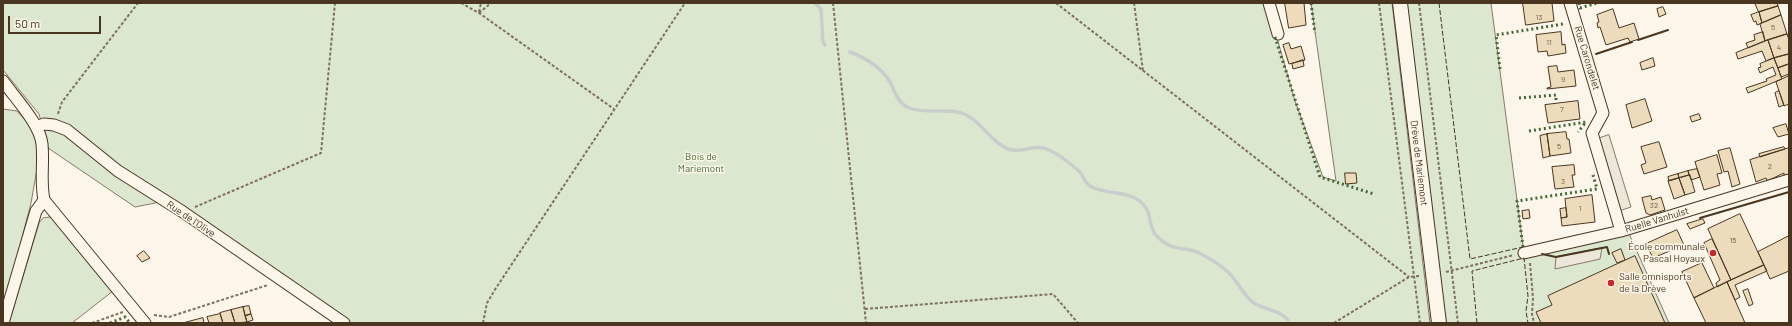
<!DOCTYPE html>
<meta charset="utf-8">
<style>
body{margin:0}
#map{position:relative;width:1792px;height:326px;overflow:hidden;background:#fbf6e9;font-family:Barlow,sans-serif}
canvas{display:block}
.frame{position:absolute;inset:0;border:4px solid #4a3520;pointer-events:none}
.scale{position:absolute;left:8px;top:16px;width:93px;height:18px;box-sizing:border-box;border:2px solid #4a3520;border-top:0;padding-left:5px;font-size:12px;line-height:14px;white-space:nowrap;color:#4a3520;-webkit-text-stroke:3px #fbf6e9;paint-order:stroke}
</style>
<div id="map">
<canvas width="1792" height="326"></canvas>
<div class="frame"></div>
<div class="scale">50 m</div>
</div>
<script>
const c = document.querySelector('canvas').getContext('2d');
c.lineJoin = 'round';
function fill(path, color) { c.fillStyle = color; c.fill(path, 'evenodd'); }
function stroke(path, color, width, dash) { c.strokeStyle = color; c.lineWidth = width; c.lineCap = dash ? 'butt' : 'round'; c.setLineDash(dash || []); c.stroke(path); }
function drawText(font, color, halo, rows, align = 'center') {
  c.font = font + ' Barlow,sans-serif'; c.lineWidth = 3; c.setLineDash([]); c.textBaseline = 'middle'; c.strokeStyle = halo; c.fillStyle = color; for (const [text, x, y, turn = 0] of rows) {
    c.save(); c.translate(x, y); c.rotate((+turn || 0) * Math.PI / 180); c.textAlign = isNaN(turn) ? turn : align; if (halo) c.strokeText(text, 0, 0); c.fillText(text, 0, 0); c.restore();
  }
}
const green = new Path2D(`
 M3,3H1267L1295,101L1323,177L1336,181L1311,3H1392L1430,323H339L160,202L135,207L48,148L39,114L3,70Z
 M1400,3H1491L1524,253L1627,229L1669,323H1439Z
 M3,109L17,111L34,130L39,158L31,203L3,311Z
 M54,217L113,291L72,323H9L39,223L43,218Z`);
fill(green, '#dce7d0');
stroke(green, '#887966', 1);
const parking = new Path2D(`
 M1609,135L1631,207L1616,212L1594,140Z
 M1602,248L1600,259L1555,269L1556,257Z`);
fill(parking, '#ede7d9');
stroke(parking, '#887966', 1);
stroke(new Path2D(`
 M815,3L821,9L823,42L825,45
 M850,52C866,58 881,67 890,82C895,92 898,103 909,108C926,115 950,106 968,116C983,124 992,143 1008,149C1021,154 1036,143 1049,150C1058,154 1072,165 1079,171C1083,175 1085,183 1090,186C1105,195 1127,190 1141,202C1152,212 1148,222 1154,232C1155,236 1161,240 1165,243C1176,251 1189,247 1199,253C1209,258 1221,265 1229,273C1238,282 1243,295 1254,303C1265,310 1280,310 1288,320`), '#c9cecd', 3.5);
const building = new Path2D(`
 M1285,3H1304L1306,25L1289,28Z
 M1523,3H1552L1554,21L1526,25Z
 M1755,3H1777L1778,6L1759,12Z
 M1778,6L1781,15L1762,23L1759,12Z
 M1663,7L1666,14L1659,17L1657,9Z
 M1613,9L1619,28L1634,23L1639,39L1630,42L1628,38L1606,45L1600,27L1598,28L1597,23L1599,22L1597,15Z
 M1759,12L1762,23L1757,25L1756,21L1754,22L1751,15Z
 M1781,15L1787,34L1765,41L1760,24Z
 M1561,32L1562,45L1565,44L1566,53L1548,56L1547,51L1538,52L1536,35Z
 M1763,32L1765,41L1748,48L1746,43L1755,40L1754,35Z
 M1787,34L1789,40V54L1774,58L1768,40Z
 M1768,40L1774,58L1766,61L1762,51L1738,59L1736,53Z
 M1289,43L1291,49L1301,46L1305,60L1289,64L1283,45Z
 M1789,54V64L1778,68L1774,58Z
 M1653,58L1655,66L1642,70L1640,63Z
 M1774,58L1782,79L1748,93L1746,88L1767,81L1766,79L1776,75L1773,67L1760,73L1758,68L1761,67L1760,64Z
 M1303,60L1304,66L1293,69L1292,64Z
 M1789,64V74L1781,77L1778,68Z
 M1557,66L1558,72L1574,70L1576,86L1547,89V88L1551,87L1548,67Z
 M1789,76V104L1784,106L1776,82Z
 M1779,91L1784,105L1779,107L1775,93Z
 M1645,99L1652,121L1632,128L1626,105Z
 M1578,101L1580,119L1548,123L1545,105Z
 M1699,114L1701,119L1692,122L1690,117Z
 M1786,124L1789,134L1778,137L1773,128Z
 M1566,132L1567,139H1569L1571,153L1550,156L1547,134Z
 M1547,134L1550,156L1543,158L1540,136Z
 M1659,142L1667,167L1644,174L1641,165L1646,163L1641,147Z
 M1784,147L1785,149L1760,157L1759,154Z
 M1730,148L1740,184L1732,187L1728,171L1724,172L1718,151Z
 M1789,148V174L1784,176V173L1767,181L1766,178L1756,182L1750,160Z
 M1717,155L1722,173L1717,174L1720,185L1704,190L1695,162Z
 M1574,165L1575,175H1572L1574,187L1555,189L1552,167Z
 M1697,169L1700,177L1691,180L1688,171Z
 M1688,171L1689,175L1679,178L1678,174Z
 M1345,173H1356L1357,183L1346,184Z
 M1678,174L1679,178L1669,181L1668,177Z
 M1690,175L1695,192L1685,195L1679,178Z
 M1679,178L1685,195L1674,199L1668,181Z
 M1592,195L1595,222L1562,226L1561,218L1567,217L1565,199Z
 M1651,196L1652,200L1661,197L1665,210L1650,215L1646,213L1642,198Z
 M1566,208L1567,217L1561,218L1560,209Z
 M1529,210L1530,218L1523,219L1522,211Z
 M1740,214L1764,265L1731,280L1708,229Z
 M1703,219L1705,223L1690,229L1687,224Z
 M1677,230L1684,245L1653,258L1646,244Z
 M1789,236V271L1770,279L1758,252Z
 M1712,239L1731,280L1717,287L1716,283L1720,280L1704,243Z
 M1621,249L1625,260L1617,263L1612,253Z
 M144,251L150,258L142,262L137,256Z
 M1635,256L1665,323H1541L1536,312L1552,305L1548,296Z
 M1702,263L1714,288L1694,298L1682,272Z
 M1764,265L1767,271L1735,285L1740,297L1735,300L1727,282Z
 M1727,282L1745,323H1706L1694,298Z
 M1748,289L1753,304L1749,306L1743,291Z
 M249,306L251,314L245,316L243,307Z
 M243,307L247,322L235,323L231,310Z
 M231,310L235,323H223L220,313Z
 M220,314L223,323H209L207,317Z
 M251,314L253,320L247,322L245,316Z
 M203,318L204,323H183Z`);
fill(building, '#ecdcbc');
stroke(building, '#4a3520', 1);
const minor = new Path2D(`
 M1269,3L1278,34
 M1570,3L1603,113L1592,133L1621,231
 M3,81C15,98 40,124 42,144C44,164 40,180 44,200L145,323
 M36,127L44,124L54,125L67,130L118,171L183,212L344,323
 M1524,253L1621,231L1789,180
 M3,323L36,211L44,200`);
const tertiary = new Path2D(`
 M1400,3L1439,323`);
stroke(minor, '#4a3520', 13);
stroke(tertiary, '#4a3520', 16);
stroke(new Path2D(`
 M461,3L479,13L614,109
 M833,3L866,323
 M1056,3L1409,277
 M1134,3L1143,71
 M1379,3L1420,323
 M1419,3L1458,323
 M479,12L481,3
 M479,13L491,3
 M58,114L62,102L138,3
 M195,207L321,153L335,3
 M1530,263L1533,298L1532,314L1534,323
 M1446,272L1514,255
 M865,309L1053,294L1078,323
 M154,315L169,317L268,285
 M92,323L123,312
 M483,323L487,303L496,288L685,3
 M1334,323L1409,277L1420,276`), '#7f6f5c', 2, [3, 2]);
stroke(minor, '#fbf6e9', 11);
stroke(tertiary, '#fbf6e9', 14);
stroke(new Path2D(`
 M1311,3L1315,33
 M1579,3L1580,8L1597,3
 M1275,37L1320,177L1374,194
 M1500,69L1496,35L1563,24
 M1519,98L1556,95V100
 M1529,131L1586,122L1578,132
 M1523,247L1517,201L1597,189L1593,175
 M110,323L125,317L130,323`), '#436837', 3, [2, 3]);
stroke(new Path2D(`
 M1439,3L1470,259L1523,247
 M1477,323L1472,271L1524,258L1528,296L1526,311L1528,323`), '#4a3520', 1, [5, 2]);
stroke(new Path2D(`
 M1638,40L1668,30
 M1596,54L1632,42
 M1700,218L1789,192
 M1542,254L1556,257L1607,247L1609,254`), '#4a3520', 2);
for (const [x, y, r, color] of [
 [1713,253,4,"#c62828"],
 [1611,283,4,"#c62828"]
]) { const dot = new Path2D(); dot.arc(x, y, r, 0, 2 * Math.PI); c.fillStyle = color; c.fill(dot); stroke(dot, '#fbf6e9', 1.5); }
drawText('8px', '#725f47', null, [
 ["13",1539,17],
 ["5",1773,27],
 ["11",1549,42],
 ["4",1779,47],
 ["9",1563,79],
 ["7",1562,109],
 ["5",1559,146],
 ["2",1770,166],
 ["3",1563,181],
 ["32",1654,205],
 ["1",1580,208],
 ["15",1733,240]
]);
drawText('10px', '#4a3520', '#fbf6e9', [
 ["Rue Carondelet",1587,58,73],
 ["Drève de Mariemont",1419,163,83],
 ["Rue de l'Olive",191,219,34],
 ["Ruelle Vanhulst",1657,220,-17]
]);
drawText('10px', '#436837', '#fbf6e9', [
 ["Bois de",701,157],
 ["Mariemont",701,169]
]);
drawText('10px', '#4a3520', '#fbf6e9', [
 ["École communale",1705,247],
 ["Pascal Hoyaux",1705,259],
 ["Salle omnisports",1619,277,"left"],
 ["de la Drève",1619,289,"left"]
], 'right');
</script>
